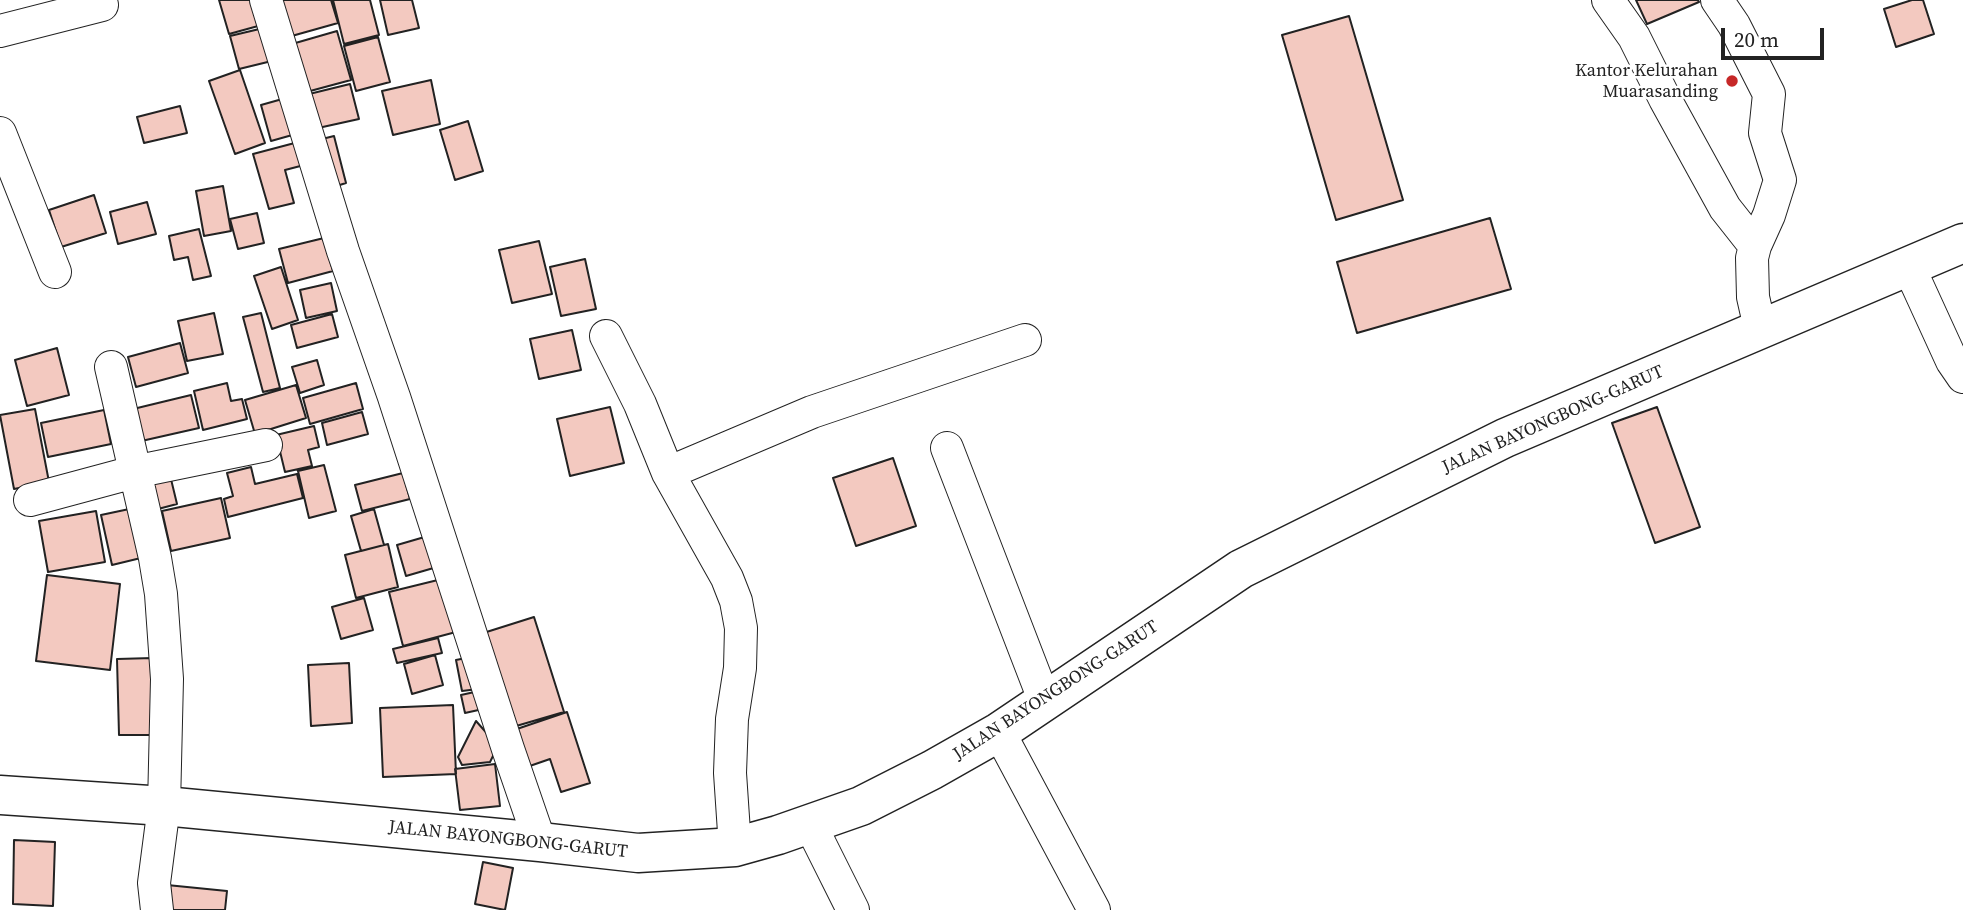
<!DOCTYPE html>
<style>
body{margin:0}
#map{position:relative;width:1963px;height:910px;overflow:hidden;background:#fff;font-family:"Source Serif 4",serif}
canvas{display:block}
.scale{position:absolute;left:1721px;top:28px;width:103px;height:32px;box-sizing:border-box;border:4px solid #222;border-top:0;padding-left:9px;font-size:21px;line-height:24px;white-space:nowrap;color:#222;-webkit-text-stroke:5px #fff;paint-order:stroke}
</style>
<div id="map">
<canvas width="1963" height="910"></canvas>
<div class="scale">20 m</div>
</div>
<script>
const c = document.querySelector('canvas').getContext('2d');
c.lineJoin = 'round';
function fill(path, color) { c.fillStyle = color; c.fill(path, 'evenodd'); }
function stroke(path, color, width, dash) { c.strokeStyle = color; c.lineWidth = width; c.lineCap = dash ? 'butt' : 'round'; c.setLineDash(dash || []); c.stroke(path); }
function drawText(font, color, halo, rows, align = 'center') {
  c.font = font + ' "Source Serif 4",serif'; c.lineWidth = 5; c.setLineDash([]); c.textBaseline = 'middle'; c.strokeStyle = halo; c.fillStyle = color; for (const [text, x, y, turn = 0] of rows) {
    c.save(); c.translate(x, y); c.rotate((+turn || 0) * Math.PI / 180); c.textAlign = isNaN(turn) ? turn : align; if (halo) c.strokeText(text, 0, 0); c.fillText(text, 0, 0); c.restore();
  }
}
const building = new Path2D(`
 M219,0H263L269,23L229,34Z
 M271,0H331L338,23L281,39Z
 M333,0H370L379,35L344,44Z
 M380,0H412L419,28L388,35Z
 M1636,0H1698L1699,2L1647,24Z
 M1912,0H1923L1934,34L1896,47L1884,9Z
 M1349,16L1403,200L1336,220L1282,35Z
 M272,26L280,59L239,69L230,36Z
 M337,31L351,80L299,94L285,46Z
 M378,37L390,82L356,91L344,46Z
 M240,70L265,143L235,154L209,81Z
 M431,80L440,124L393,135L382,91Z
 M350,84L359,119L309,130L301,96Z
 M293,96L303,132L271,141L261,105Z
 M180,106L187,133L144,143L137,117Z
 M468,121L483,171L455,180L440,130Z
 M334,136L346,183L327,189L314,141Z
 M306,140L312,163L285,170L294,203L269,209L253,154Z
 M223,186L231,231L204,236L196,191Z
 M94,195L106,233L61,247L49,210Z
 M147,202L156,234L118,244L110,212Z
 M257,213L264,243L238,249L230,219Z
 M1490,218L1511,289L1357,333L1337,262Z
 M199,229L211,276L193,280L188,257L174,260L169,236Z
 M324,238L333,271L288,283L279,249Z
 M539,241L552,294L512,303L499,250Z
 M585,259L596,309L561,316L550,267Z
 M281,267L298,320L272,329L254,276Z
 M331,283L337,311L306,318L300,290Z
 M214,313L223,354L187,361L178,321Z
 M261,313L280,388L263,392L243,317Z
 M332,314L338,337L297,348L291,325Z
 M572,330L581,370L539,379L530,339Z
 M180,343L188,373L136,387L128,357Z
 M57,348L69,395L27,406L15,360Z
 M317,360L324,385L300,393L292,367Z
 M227,383L231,401L242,399L247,419L203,430L194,391Z
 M356,383L363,409L310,424L303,398Z
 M296,385L306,418L255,434L245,400Z
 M191,395L199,428L137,442L129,410Z
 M610,407L624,463L570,476L557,419Z
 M1657,407L1700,527L1655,543L1612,423Z
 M35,409L49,482L14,489L0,415Z
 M104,410L111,444L48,457L41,423Z
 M362,412L368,434L327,445L322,423Z
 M314,426L319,447L308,450L312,466L285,472L276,435Z
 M893,458L916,526L856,546L833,478Z
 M324,465L336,511L309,518L298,471Z
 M251,467L255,484L297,474L303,498L228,517L224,499L233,496L227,473Z
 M403,473L410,499L362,511L355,485Z
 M170,475L177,504L158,509L150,480Z
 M221,498L230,538L171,551L162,511Z
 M134,508L145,557L112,565L101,515Z
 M374,509L384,545L361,551L351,516Z
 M96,511L105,562L48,572L39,521Z
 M428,536L437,567L406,576L397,545Z
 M388,544L398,587L356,598L345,555Z
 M47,575L120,584L110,670L36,661Z
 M442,579L456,632L403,646L389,592Z
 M364,598L373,630L341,639L332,607Z
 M534,617L564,712L506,729L477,635Z
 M438,638L442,653L397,663L393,649Z
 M435,655L443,685L412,694L404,664Z
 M471,657L478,689L462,691L456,660Z
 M153,658L155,735H119L117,659Z
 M349,663L352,723L311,726L308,665Z
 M488,689L492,707L465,713L461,695Z
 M453,705L456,774L383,777L380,708Z
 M567,712L590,783L561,792L550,759L521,769L508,732Z
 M476,721L498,746L490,762L462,765L458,757Z
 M495,764L500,806L460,810L455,769Z
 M14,840L55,842L53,906L13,904Z
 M483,862L513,868L505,910L475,904Z
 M167,885L227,891L225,910H165Z`);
fill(building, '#f3c9c0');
stroke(building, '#222', 2);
const minor = new Path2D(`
 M266,0L343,251L394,397L508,749L540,842
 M1608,0L1634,37L1665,99L1725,208L1755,246
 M1717,0L1734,25L1769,94L1765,133L1780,180L1769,215L1755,246L1752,258L1753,297L1760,328
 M0,31L102,5
 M0,133L55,272
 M1909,267L1952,361L1963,377
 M606,336L640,404L668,473L727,578L736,601L741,628L740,668L732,719L730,773L735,847
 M111,367L155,558L161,594L167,679L164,806L154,883L157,910
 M947,448L1045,702
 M668,473L812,412L1025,340
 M30,500L134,472L266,445
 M999,732L1094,910
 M810,824L853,910`);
const primary = new Path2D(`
 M0,795L164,806L540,842L638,853L735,847L778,835L861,806L932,770L999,732L1241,569L1505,438L1963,243`);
stroke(minor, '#222', 34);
stroke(primary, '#222', 41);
stroke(minor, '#fff', 32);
stroke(primary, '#fff', 38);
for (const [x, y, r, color] of [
 [1732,81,7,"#c62828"]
]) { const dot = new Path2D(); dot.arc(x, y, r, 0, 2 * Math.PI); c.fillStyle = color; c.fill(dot); stroke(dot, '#fff', 2.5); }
drawText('18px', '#222', '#fff', [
 ["Kantor Kelurahan",1718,71],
 ["Muarasanding",1718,92]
], 'right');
drawText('18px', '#222', '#fff', [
 ["JALAN BAYONGBONG-GARUT",1553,420,-24],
 ["JALAN BAYONGBONG-GARUT",1056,691,-33],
 ["JALAN BAYONGBONG-GARUT",508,840,6]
]);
</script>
